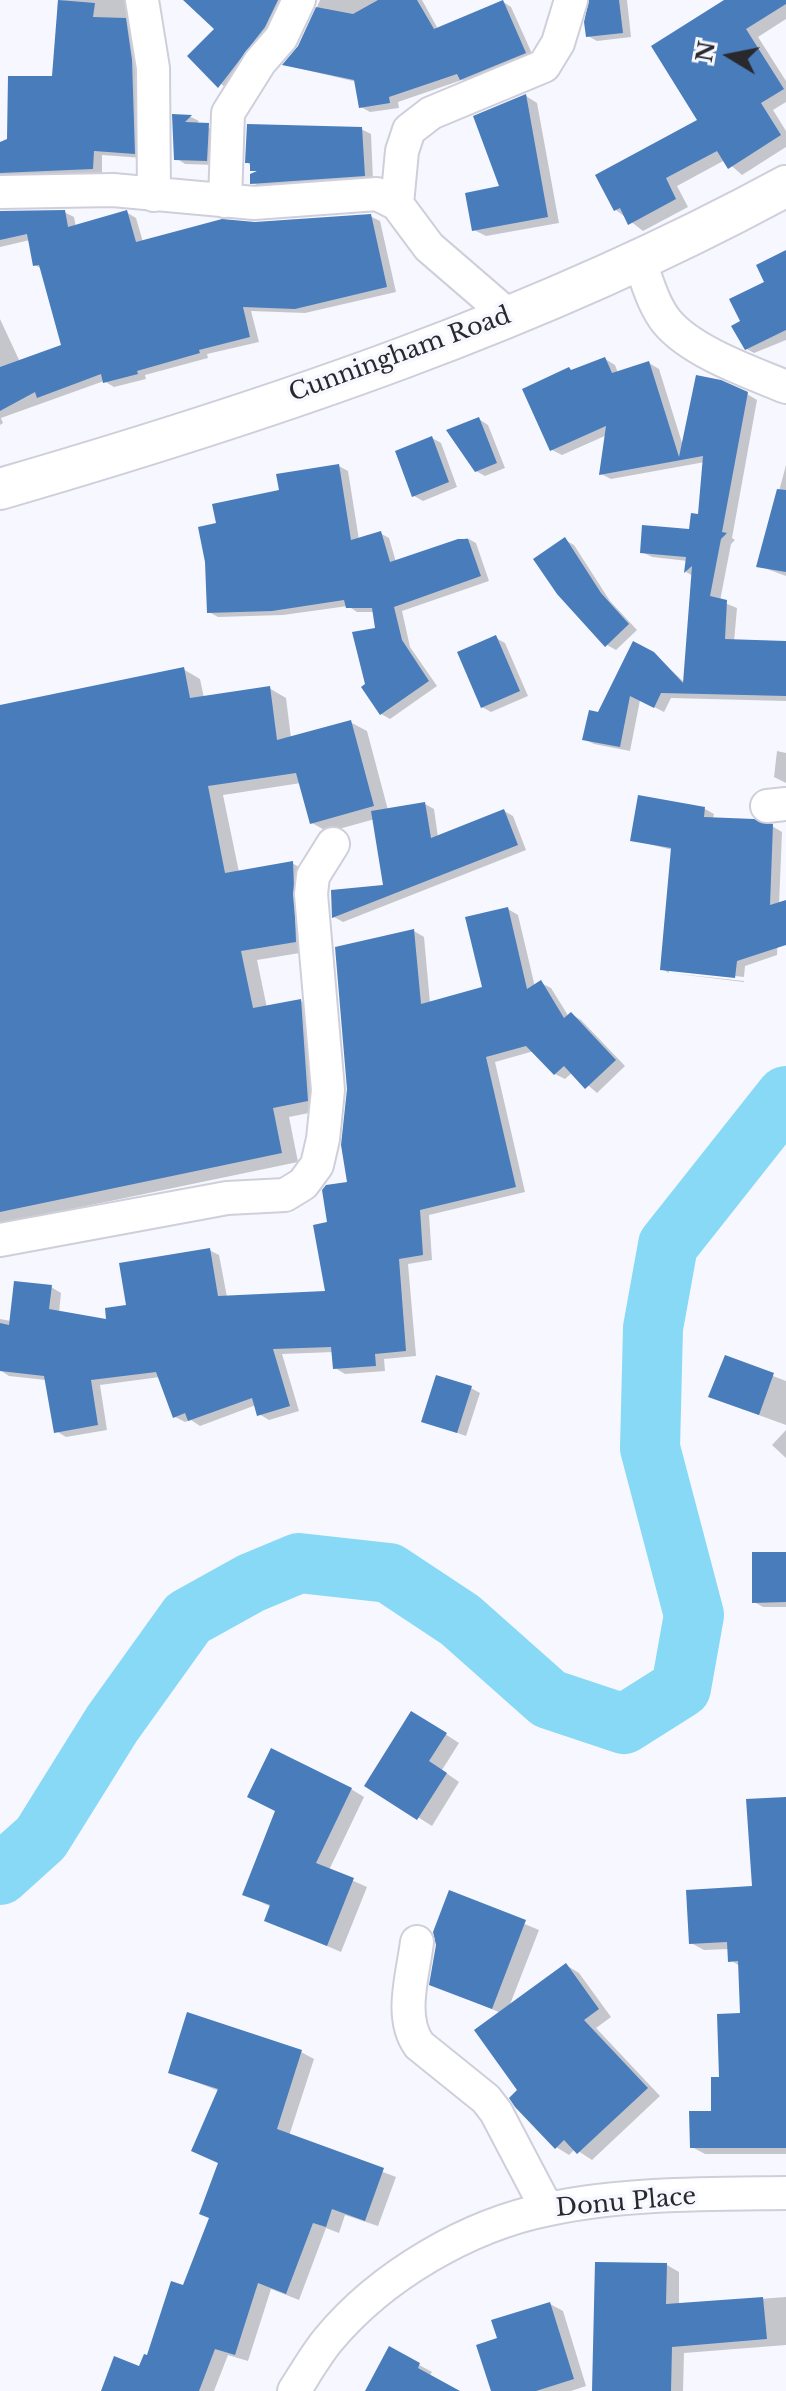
<!DOCTYPE html>
<style>
body{margin:0}
#map{position:relative;width:786px;height:2391px;overflow:hidden;background:#f7f7ff;font-family:"Libre Baskerville",serif}
canvas{display:block}
.north{position:absolute;left:690px;top:16px;width:80px;height:80px;-webkit-text-stroke:6px #f7f7ff;paint-order:stroke;rotate:280deg;font-size:22px;font-weight:700;line-height:32px;text-align:center;color:#28282d}
.north::after{content:'';display:block;margin:auto;width:28px;height:36px;background:#28282d;clip-path:polygon(50% 0,100% 100%,50% 72%,0 100%)}
</style>
<div id="map">
<canvas width="786" height="2391"></canvas>
<div class="north">N</div>
</div>
<script>
const c = document.querySelector('canvas').getContext('2d');
c.lineJoin = 'round';
function fill(path, color) { c.fillStyle = color; c.fill(path, 'evenodd'); }
function stroke(path, color, width, dash) { c.strokeStyle = color; c.lineWidth = width; c.lineCap = dash ? 'butt' : 'round'; c.setLineDash(dash || []); c.stroke(path); }
function drawText(font, color, halo, rows, align = 'center') {
  c.font = font + ' "Libre Baskerville",serif'; c.lineWidth = 7; c.setLineDash([]); c.textBaseline = 'middle'; c.strokeStyle = halo; c.fillStyle = color; for (const [text, x, y, turn = 0] of rows) {
    c.save(); c.translate(x, y); c.rotate((+turn || 0) * Math.PI / 180); c.textAlign = isNaN(turn) ? turn : align; if (halo) c.strokeText(text, 0, 0); c.fillText(text, 0, 0); c.restore();
  }
}
fill(new Path2D(`
 M58,0H128L141,66L143,158L102,155V174L9,177L0,183V146L9,147L54,78Z
 M186,0H289L229,91L190,56L217,29Z
 M320,0H422L438,29L502,1L511,7L534,58L471,84L462,80L398,102L399,108L370,112L361,107L357,82L285,65L300,47Z
 M591,0H627L631,37L597,41L588,36Z
 M728,0H786V19L758,37L786,81V102L773,110L786,131V147L742,175L725,160L677,186L688,207L643,231L616,210L700,121Z
 M526,96L537,103L559,223L486,236L474,230L502,188Z
 M174,116L191,117L199,121L196,124L217,130L216,165L185,164L176,158Z
 M361,129L371,134L373,180L261,188L252,182L258,173L247,162Z
 M64,212L74,217L76,227L126,212L136,218L143,242L255,224L370,216L380,221L396,292L305,313L251,311L259,342L207,354L208,358L145,375L146,379L114,387L104,381L1,418L3,423L0,425V319L20,362L64,346L42,269L35,265L30,240L0,247V213Z
 M786,252V340L754,353L743,347V322Z
 M605,359L615,365L618,373L649,363L659,369L683,446L747,394L757,400L732,538L735,540L731,544L720,601L737,608L734,642L786,643V701L671,698L664,712L640,700L630,751L594,744L584,739L599,714L653,653L685,683L693,576L686,572L688,561L652,557L642,552L691,531L700,516L705,462L611,479L601,474L607,435L562,455L552,450L573,371Z
 M479,419L488,425L505,468L485,476L476,471Z
 M432,438L441,443L457,487L423,501L414,496Z
 M786,465V576L759,566Z
 M339,466L348,471L359,540L380,533L389,538L396,562L467,538L476,543L489,581L402,611L410,647L437,686L390,719L381,714L367,685L377,629L375,612H357L348,606L283,615L218,617L209,612L218,525Z
 M565,540L574,545L610,601L637,630L616,650L607,645Z
 M496,638L505,643L528,696L491,712L482,707Z
 M183,669L200,679L204,698L269,688L286,698L291,738L350,722L367,731L388,810L425,804L434,809L438,837L504,811L513,816L526,850L343,922L334,917L385,887L375,819L328,832L312,823L301,783L223,795L239,872L292,863L309,873L312,951L257,960L267,1008L301,1001L317,1011L324,1110L289,1117L298,1162L0,1224V707Z
 M777,751L786,753V783L774,777Z
 M705,809L714,814L713,819L772,826L782,832L777,955L745,966L744,977L669,969V973L662,969L673,850L632,840Z
 M508,909L518,915L535,987L541,983L551,988L569,1017L571,1014L581,1020L625,1066L597,1093L573,1072L565,1079L555,1074L534,1051L495,1062L525,1192L429,1215L432,1260L408,1264L416,1356L384,1359L385,1371L345,1374L335,1368L334,1352L282,1354L299,1411L269,1420L259,1414L256,1405L200,1426L191,1420L185,1422L175,1417L160,1377L100,1385L107,1430L66,1437L56,1431L46,1380L9,1376L0,1370V1319L11,1321L51,1287L61,1293L59,1313L108,1322L209,1250L219,1255L227,1297L327,1293L329,1224L349,1184L414,931L424,937L430,1003L485,989Z
 M669,973L744,981V982Z
 M726,1358L786,1381V1425L720,1401Z
 M471,1388L480,1393L466,1436L423,1421Z
 M786,1430V1458L772,1445Z
 M786,1554V1607H763L754,1602Z
 M425,1721L459,1743L442,1770L459,1782L432,1826L367,1785Z
 M351,1789L364,1797L329,1870L367,1887L341,1952L266,1920L271,1907L245,1894Z
 M786,1799V2154H705L692,2147L713,2113L742,2015L740,1966L730,1960L729,1949L704,1950L691,1943L754,1888Z
 M450,1893L539,1930L509,2007L566,1965L579,1973L611,2017L596,2028L660,2096L592,2160L575,2149L569,2155L556,2147L520,2090L501,2013L432,1984Z
 M301,2052L314,2059L289,2136L396,2177L378,2226L345,2215L339,2233L326,2228L299,2300L271,2289L248,2361L228,2355L214,2391H103L141,2368L149,2358L185,2288L211,2218L220,2163L219,2091L170,2072Z
 M667,2265L679,2272V2305L786,2297V2345L684,2353L683,2391H594Z
 M550,2304L563,2311L586,2386L571,2391H493L499,2339Z
 M390,2349L432,2372L430,2375L456,2391H367Z`), '#0003');
stroke(new Path2D(`
 M0,1875L41,1838L112,1724L188,1618L251,1583L299,1563L389,1573L460,1620L549,1699L624,1724L681,1688L694,1615L650,1448L653,1328L668,1245L786,1096`), '#87d9f6', 60);
fill(new Path2D(`
 M58,0L95,3L93,17L126,18L132,60L135,154L94,151L93,169L0,173V142L7,139L8,76H52Z
 M183,0H278L265,27L218,88L187,56L214,29Z
 M378,0H417L434,29L503,0L526,53L460,80L457,74L389,97L390,103L359,108L354,80L282,65L298,46L316,7L353,14Z
 M589,0H619L623,33L586,37L584,22Z
 M724,0H786V4L746,29L784,89L761,103L781,135L728,169L717,151L666,178L676,199L628,225L620,208L614,211L595,175L697,120L651,46Z
 M526,94L548,217L472,231L465,193L499,186L473,116Z
 M172,114L192,115L185,122L209,123L207,161L174,160Z
 M247,124L362,127L365,176L250,184V174L257,171H250V163H245Z
 M65,210L68,227L127,210L136,242L222,219L255,222L371,214L387,287L295,309L243,307L250,337L199,350L200,353L137,371L138,374L103,383L101,374L37,398L35,392L0,411V367L61,345L39,265L33,266L27,234L0,240V211Z
 M786,250V330L745,350L731,326L740,321L729,299L764,282L756,265Z
 M605,357L612,373L649,361L679,457L696,375L721,380L748,392L722,532L727,533L721,539L710,596L727,600L725,639L786,641V696L661,693L654,708L630,696L620,747L582,740L589,710L598,712L633,641L654,652L683,683L692,566L684,573L686,557L640,553L642,525L689,529L691,513L698,514L703,456L599,475L606,426L550,451L522,389L569,367L571,370Z
 M479,417L497,463L475,472L446,430Z
 M432,436L449,482L412,497L395,451Z
 M339,464L351,540L381,531L390,562L458,539H468L481,576L394,607L402,640L429,681L380,715L361,687L365,684L352,632L375,628L372,608H346L344,600L272,611L207,613L205,562L198,527L216,523L212,504L279,490L276,474Z
 M777,489L786,490V572L756,567Z
 M565,537L601,593L629,624L605,647L557,594L533,559Z
 M496,635L520,691L481,708L457,652Z
 M184,667L190,698L270,686L277,740L351,720L374,806L310,824L296,773L208,786L225,873L293,861L296,942L241,951L253,1008L301,999L308,1101L273,1108L282,1153L0,1212V705Z
 M638,795L705,807L704,817L754,819L773,824L770,905L786,900V945L737,961L735,978L660,970L671,848L630,841Z
 M425,802L431,838L504,809L518,845L332,918L331,890L383,885L371,811Z
 M508,907L527,989L541,980L564,1018L571,1012L616,1060L585,1089L564,1066L554,1075L526,1046L486,1057L516,1187L420,1210L423,1255L399,1259L406,1351L375,1354L376,1366L333,1369L331,1347L273,1349L290,1406L257,1416L252,1398L188,1421L185,1413L173,1418L156,1372L91,1380L98,1425L54,1433L44,1376L0,1371V1323L9,1325L14,1281L52,1285L49,1309L106,1319L105,1308L126,1305L119,1263L210,1248L218,1296L325,1291L313,1225L327,1222L322,1190L326,1185L347,1182L341,1145L347,1089L335,947L414,929L421,1004L482,987L465,917Z
 M725,1355L774,1373L759,1415L708,1397Z
 M436,1375L472,1386L457,1433L421,1422Z
 M752,1552H786V1602L752,1603Z
 M411,1711L447,1733L429,1761L447,1773L417,1820L364,1786Z
 M271,1748L352,1788L316,1863L354,1878L327,1946L264,1921L270,1905L242,1895L275,1811L247,1797Z
 M786,1797V2148H690L689,2111H711V2077H719L717,2014L740,2013L738,1961L728,1962L727,1942L689,1944L686,1890L752,1886L746,1799Z
 M449,1890L526,1920L492,2009L429,1985L436,1945L433,1932Z
 M566,1963L599,2009L584,2020L648,2088L577,2154L564,2140L555,2149L515,2107L509,2098L517,2090L474,2030Z
 M187,2012L302,2050L277,2129L384,2168L365,2221L332,2209L326,2227L313,2223L286,2294L258,2283L235,2355L215,2349L199,2391H101L114,2356L139,2366L144,2354L147,2355L171,2281L183,2285L209,2218L199,2214L218,2163L191,2151L218,2089L168,2073Z
 M595,2262L667,2263L666,2304L763,2297L767,2339L672,2347L671,2391H592Z
 M550,2302L574,2379L536,2391H491L476,2345L497,2338L491,2320Z
 M389,2346L420,2363L418,2368L460,2391H365Z`), '#487cbb');
const minor = new Path2D(`
 M142,0L153,68L154,195
 M0,192L113,190L254,203L377,194L397,204L429,247L509,316
 M225,201L228,113L260,62L281,38L299,0
 M397,204L402,151L409,130L431,113L544,66L558,43L571,0
 M639,260C647,280 653,305 667,322C692,352 750,372 786,387
 M767,806L786,804
 M0,1240L227,1198L285,1195L303,1184L317,1165L323,1139L328,1090L311,894L313,876L333,844
 M417,1942C413,1975 399,2017 419,2045L486,2099L496,2112L547,2209
 M294,2391C305,2374 315,2356 328,2340C381,2276 468,2225 549,2209C625,2193 708,2194 786,2193`);
const major = new Path2D(`
 M0,489C268,411 540,320 786,186`);
stroke(minor, '#cfcfdb', 36);
stroke(major, '#cfcfdb', 44);
stroke(minor, '#fff', 32);
stroke(major, '#fff', 40);
drawText('24px', '#28282d', '#f7f7ff', [
 ["Cunningham Road",400,355,-20],
 ["Donu Place",626,2203,-5]
]);
</script>
